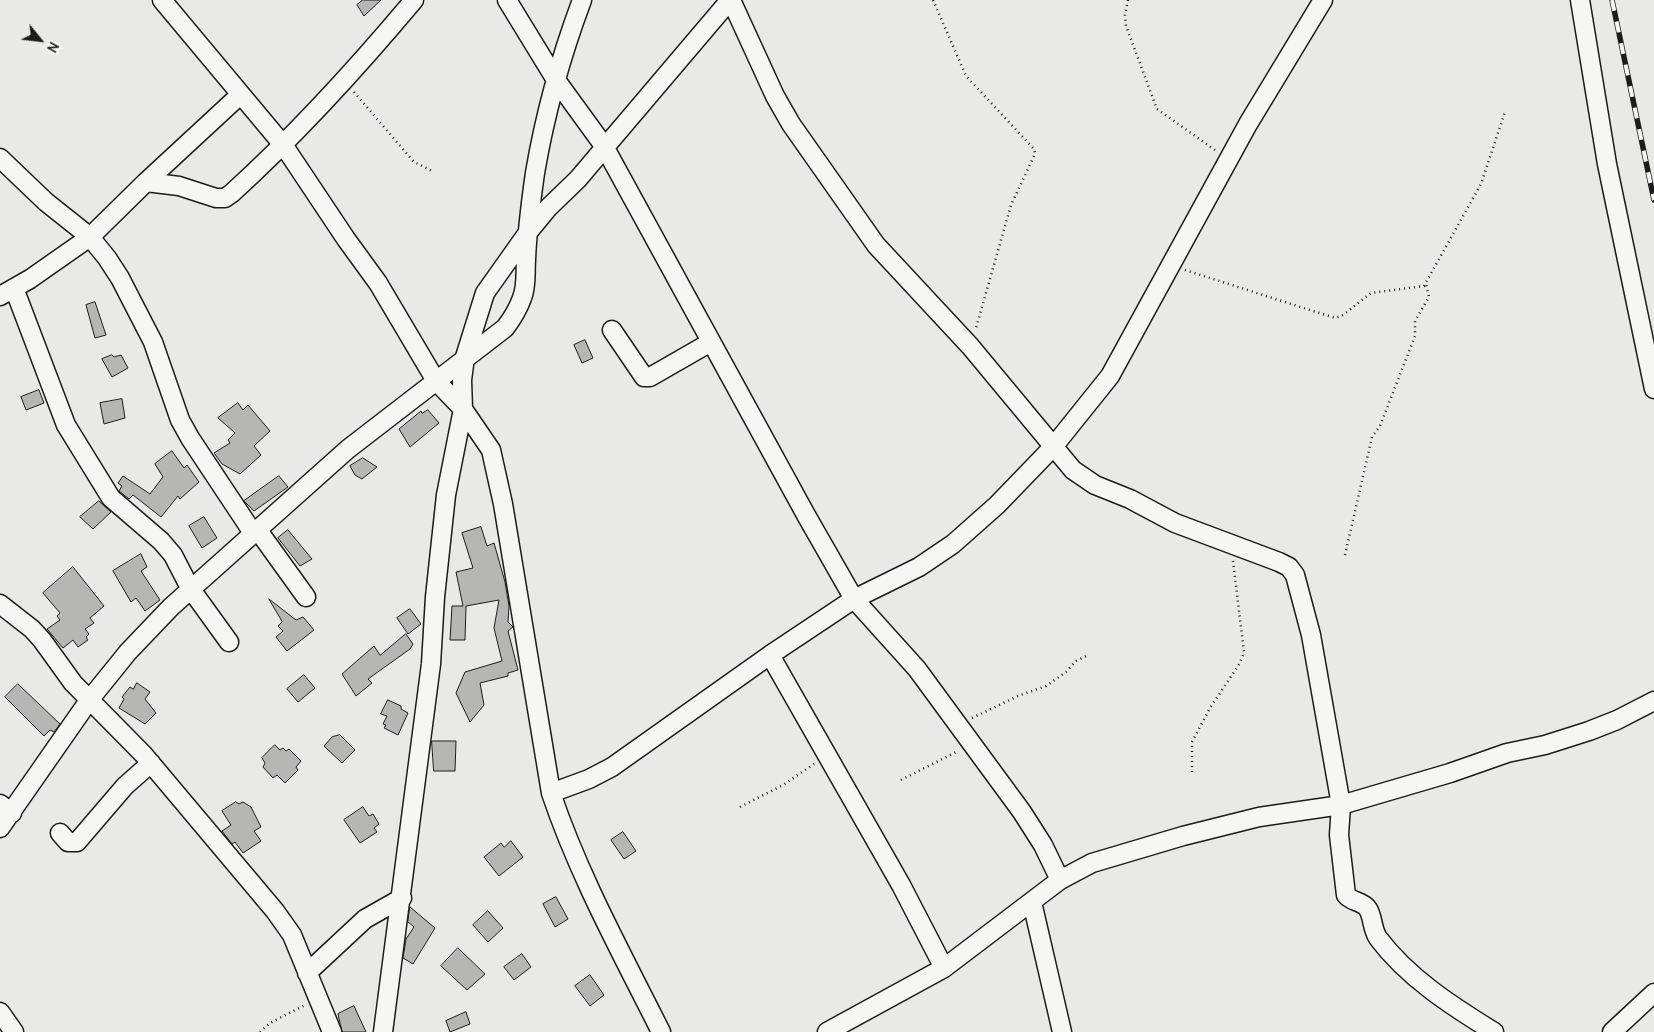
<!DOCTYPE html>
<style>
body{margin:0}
#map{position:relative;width:1654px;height:1032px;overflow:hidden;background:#e9e9e5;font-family:Delius,sans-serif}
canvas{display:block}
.north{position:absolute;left:15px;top:15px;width:50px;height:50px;-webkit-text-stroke:4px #f6f6f2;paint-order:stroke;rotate:119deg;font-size:14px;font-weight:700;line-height:20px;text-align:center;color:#1c1c1c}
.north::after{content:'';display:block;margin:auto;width:18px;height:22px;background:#1c1c1c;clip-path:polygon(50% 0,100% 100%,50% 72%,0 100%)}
</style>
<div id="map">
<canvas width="1654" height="1032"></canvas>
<div class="north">N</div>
</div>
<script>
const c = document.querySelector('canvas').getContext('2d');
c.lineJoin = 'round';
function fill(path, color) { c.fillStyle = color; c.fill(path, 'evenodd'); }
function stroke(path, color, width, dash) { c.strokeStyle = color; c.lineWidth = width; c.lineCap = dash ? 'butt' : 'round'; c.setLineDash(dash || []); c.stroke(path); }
const building = new Path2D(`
 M363,0H381L364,16L357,5Z
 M95,302L106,335L95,338L86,305Z
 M585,340L593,358L582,363L574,345Z
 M112,355L114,357L121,355L128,368L112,377L102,359Z
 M39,390L44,403L26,410L21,397Z
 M122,399L125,418L104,424L100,403Z
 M238,403L243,410L248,405L270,431L254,446L261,455L240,474L222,464L214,453L230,443L228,440L235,433L218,418Z
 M428,410L439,423L410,447L399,429L421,411L422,413Z
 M172,451L184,468L187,465L199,482L180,499L178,496L161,517L133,495L129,499L119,491L122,486L118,483L123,476L150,494L163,477L155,464Z
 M363,458L377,467L362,479L355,475L350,466Z
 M279,476L288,487L254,511L244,501Z
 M99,501L111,512L93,529L80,517Z
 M204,517L217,538L202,548L189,526Z
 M481,527L487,546L494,543L505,582L509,606L508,622L513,627L508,631L518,670L508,673V676L480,683L484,705L470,722L456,693L465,672L502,661L494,628L499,600L466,606L465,640H450L452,606H463L456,572L473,568L462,533Z
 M288,530L312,559L300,566L278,538Z
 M141,554L147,567L141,571L160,600L145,611L136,598L131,602L113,571Z
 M73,567L104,606L90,618L94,623L85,629L89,634L86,637L88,640L78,647L73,640L63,648L47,629L60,620L57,616L60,613L43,593Z
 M269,599L296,620L303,617L314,630L287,651L276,637L283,631L278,626L282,622Z
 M410,609L421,624L408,634L397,618Z
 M406,634L413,644L410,649L368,679L372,683L356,696L342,674L374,646L380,655Z
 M304,675L315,688L298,702L287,689Z
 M137,683L150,692L145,699L156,713L145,724L119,708L124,699L122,697L130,687L133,689Z
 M18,684L60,724L54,732L50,730L44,736L5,697Z
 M388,700L401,706V709L408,713L398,735L384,728L386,725L383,724L387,716L381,714Z
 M340,735L355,750L342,763L324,746L332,737Z
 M432,741H456L455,771H434Z
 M275,745L280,750L283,748L286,751L289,749L301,761L296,767L298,770L285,783L277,775L273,778L263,767L265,763L262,758Z
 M236,802L239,804L243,802L251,807L261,827L254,831L261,841L243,853L235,842L232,844L222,831L231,825L222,811Z
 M363,807L369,816L373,814L379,824L374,828L377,832L360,843L344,820Z
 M623,832L636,851L624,859L611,840Z
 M511,841L523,857L499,876L484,857L501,843L504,847Z
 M556,897L568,919L555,927L543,904Z
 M410,907L435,928L413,964L403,958L406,939L414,927L408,922Z
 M488,911L503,928L488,942L473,925Z
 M458,948L485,974L467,990L441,966Z
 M522,954L531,967L514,980L504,967Z
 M590,975L604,995L590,1006L575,986Z
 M354,1006L366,1032H342L338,1014Z
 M466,1012L470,1024L450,1032L446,1021Z`);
fill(building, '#b6b6b3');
stroke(building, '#1c1c1c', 1);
const street = new Path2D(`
 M162,0L284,146L346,239L378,283L436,381L463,409L446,495L435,597L431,664L383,1032
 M507,0L556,80L604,146L806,515L854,599L917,669L1022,812L1043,845L1060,880
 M731,0L775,96L791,124L876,245L970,346L1073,470L1095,485L1130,499L1175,523L1279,562L1289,567L1295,575L1311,635L1341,805L1339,835L1346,895C1351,902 1363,901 1368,909C1373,917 1372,929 1378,938C1408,978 1452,1006 1494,1032
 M1580,0L1607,164L1654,389
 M0,158L46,202L90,237L107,258L120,278L153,342L180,420L190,438L253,533
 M146,182L240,95
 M14,288L66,425L111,498L161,541L173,555L190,588L229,642
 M0,296L30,279L90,237L146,182L179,186L216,198H225L232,193C298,133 357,68 414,0
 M612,330L644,377H650L711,342
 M257,529L306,597
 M0,604L32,629L42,640L73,683L143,754L275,911L292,935L332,1032
 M770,655L901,885L944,968
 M551,793L589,779L612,767L770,655L854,599L919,567L953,544L997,505L1053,447L1110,376L1248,124L1323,0
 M0,804L12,813
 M0,828L90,699L128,652L171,607L348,449L505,328C512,319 518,309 522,298C527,286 525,273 526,260C527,232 531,201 535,173C545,114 561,56 582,0
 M60,833L68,842H77L125,786L151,763
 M1032,902L1062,1032
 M307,973L365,919L402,898
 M0,1012L14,1032
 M661,1032C622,954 579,876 551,793L503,504L491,450L463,409L462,380L465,357L485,293L529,231L548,208L578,179L730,0
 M827,1032L944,968L1060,880L1092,863L1183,836L1259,817L1341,805L1450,773L1507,753L1545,745L1589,731L1617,720L1654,701
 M1612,1032L1654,993`);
stroke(street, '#1c1c1c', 21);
stroke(new Path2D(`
 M933,0L966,76L1034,149L1035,154L1011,205L976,328
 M1128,0L1125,15L1126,26L1157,109L1215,150
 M354,92L414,162L432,171
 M1185,270L1335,318L1343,315L1371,293L1424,286L1481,184L1505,112
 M1345,555L1372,437L1380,426L1415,336V321L1429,297L1426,284
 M972,718L1018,696L1046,686L1066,672L1076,661L1086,656
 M1192,772V742L1210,708L1240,663L1244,652L1233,561
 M901,780L958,751
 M740,807L783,785L814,764
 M260,1032L270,1023L305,1005`), '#1c1c1c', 2.5, [1, 4]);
stroke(street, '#f6f6f2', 18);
const rail = new Path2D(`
 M1612,0L1654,200`);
stroke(rail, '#1c1c1c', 5.5);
stroke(rail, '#f6f6f2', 4, [11]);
</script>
